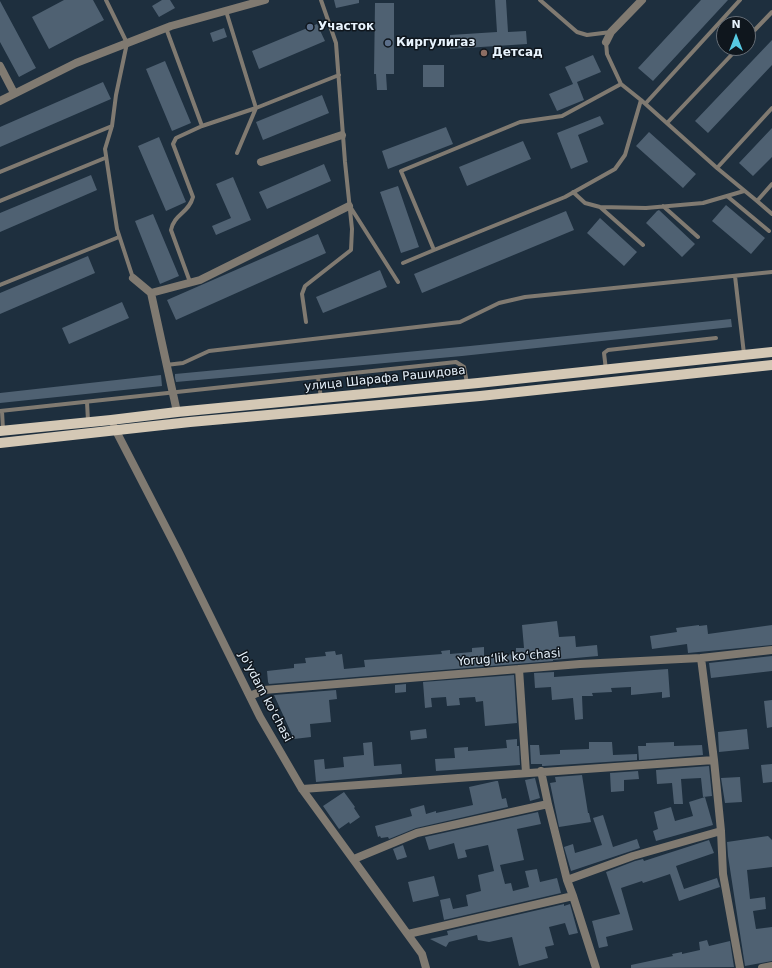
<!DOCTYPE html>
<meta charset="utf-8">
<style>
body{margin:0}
#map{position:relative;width:772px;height:968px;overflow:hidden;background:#1e2f3e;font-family:"DejaVu Sans",sans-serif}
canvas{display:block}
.north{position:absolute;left:716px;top:16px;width:40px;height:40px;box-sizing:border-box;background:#0f161d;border:1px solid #666e77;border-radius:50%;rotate:0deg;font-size:11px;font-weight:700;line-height:16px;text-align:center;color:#e8f3fd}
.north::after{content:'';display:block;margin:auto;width:14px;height:18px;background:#57c9e2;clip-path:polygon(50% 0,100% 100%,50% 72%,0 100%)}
</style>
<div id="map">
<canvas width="772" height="968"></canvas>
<div class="north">N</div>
</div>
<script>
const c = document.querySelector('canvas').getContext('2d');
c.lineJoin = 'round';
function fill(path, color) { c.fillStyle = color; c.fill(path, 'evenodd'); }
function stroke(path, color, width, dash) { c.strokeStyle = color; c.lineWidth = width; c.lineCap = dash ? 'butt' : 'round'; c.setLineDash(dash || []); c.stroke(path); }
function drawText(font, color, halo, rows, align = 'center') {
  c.font = font + ' "DejaVu Sans",sans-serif'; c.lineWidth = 3; c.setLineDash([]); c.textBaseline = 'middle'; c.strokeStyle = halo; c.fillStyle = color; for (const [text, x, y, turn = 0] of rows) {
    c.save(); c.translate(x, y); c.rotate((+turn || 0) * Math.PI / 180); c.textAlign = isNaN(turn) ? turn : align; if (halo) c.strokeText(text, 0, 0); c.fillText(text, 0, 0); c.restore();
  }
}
fill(new Path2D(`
 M64,0H93L104,20L49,49L32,17Z
 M162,0H170L175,8L159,17L152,6Z
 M334,0H359V3L336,8Z
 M495,0H506L508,32L526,31L527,44L450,49V35L497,32Z
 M701,0H728L653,81L638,68Z
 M0,1L36,68L19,77L0,42Z
 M375,3H394V74H386L387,90H377L376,74H374Z
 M317,24L325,41L259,69L252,51Z
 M224,28L227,37L213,42L210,33Z
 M772,40V65L708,133L695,121Z
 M593,55L601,72L577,82L584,100L557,111L549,94L573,84L565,67Z
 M165,61L191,123L172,131L146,69Z
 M423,65H444V87H423Z
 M103,82L111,99L0,147V127Z
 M322,95L329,113L263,140L256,122Z
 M600,116L604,124L578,135L588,162L571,169L557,133Z
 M446,127L453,144L388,169L382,151Z
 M772,128V157L753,176L739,163Z
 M649,132L696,174L683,188L636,146Z
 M159,137L186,202L166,211L138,146Z
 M523,141L531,159L467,186L459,167Z
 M324,164L331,181L267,209L259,192Z
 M91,175L97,190L0,232V213Z
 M233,177L251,220L216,235L212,226L231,218L216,184Z
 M398,186L419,247L401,253L380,192Z
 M726,205L765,238L751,254L712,221Z
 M659,210L695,244L682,257L646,223L657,211Z
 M566,211L574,230L422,293L414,274Z
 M153,214L179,276L160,284L135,221Z
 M600,218L637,252L624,266L587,233Z
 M318,234L326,253L176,320L167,300Z
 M88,256L95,273L0,314V293Z
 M380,270L387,287L323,313L316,297Z
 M122,302L129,318L69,344L62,328Z
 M731,319L732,327L462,356L176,382L175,378V374L470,346Z
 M161,375L162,386L0,403V393Z
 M557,621L559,637L575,636L576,647L597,645L598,656L553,660V661L269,684L268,682L267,671L294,668V664L306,663L305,658L326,656L325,652L335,651L336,655L342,654L344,669L365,667L364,660L442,654L441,651L450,650V654L472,652V648L484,647V657L516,654V648H524L522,625Z
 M699,625V626L707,625L708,634L772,625V645L688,653L687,644L652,649L650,636L677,632L676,628Z
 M772,656V671L711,678L709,663Z
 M668,669L670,697L662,698V692L631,695V687L611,688L612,692L592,693L593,696H582L583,719L575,720L573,698L552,700L551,687L535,688L534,673L554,672V677Z
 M514,675L517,723L485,726L483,701L476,702L475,697L459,698L460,705L447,706L446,697L431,698L432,707L425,708L423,682Z
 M406,684V692L395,693V685Z
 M336,690L337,699L329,700L331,722L310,724L311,737L294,739L274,695Z
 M772,700V727L767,728L764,701Z
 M426,729L427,738L411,740L410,731Z
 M747,729L749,749L719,752L718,732Z
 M517,739V746H519L520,765L436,771L435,759L455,758L454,748L468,747V751L507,748L506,740Z
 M372,742L374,766L401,764L402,774L316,782L314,760L324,759L325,769L344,767L343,757L364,755L363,743Z
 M589,742H612L613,755L637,754V760L544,766H542V764H531L530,745H539L540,755L560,754V750L589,749Z
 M674,742V746L702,745L703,755L639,760L638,746H646V743Z
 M772,764V782L763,783L761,765Z
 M709,766L712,796L703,797L701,778L681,779L683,804H674L672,783L657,784L656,770Z
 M638,771L639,779L624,780V791L611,792L610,773Z
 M582,775L588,813H589L591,822L559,827L550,783L556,782L555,777Z
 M740,777L742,802L725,803L721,778Z
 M535,778L540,798L530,801L525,780Z
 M496,781H498L502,799L506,798L508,807L416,828L389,839L388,837L381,838L380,836L378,837L375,826L412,816L410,809L424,805L426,814L436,811V813L473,805L469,787Z
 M344,792L355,807L354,808L360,817L350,824L349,822L339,829L323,806Z
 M705,797L713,825L656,841L653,831L658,829L654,812L671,807L675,821L693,816L689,802Z
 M538,812L541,824L517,829L524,860L500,865L505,884L511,883L513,891L529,887L525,871L537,869L540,882L557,878L561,893L444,920L440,900L450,898L453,909L468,906L466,895L481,891L478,875L494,871L488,845L465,850L467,857L458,859L454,843L429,850L425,837Z
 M603,815L613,847L637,839L640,848L571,871L564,847L573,844L575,853L602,845L593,818Z
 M768,836L772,840V867L747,870L750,899L765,897L766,909L753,911L756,929L772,927V961L745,966L728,856L727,842Z
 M709,840L714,853L676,866L684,889L717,878L720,887L679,901L670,874L643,883L642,881L621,888L633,930L606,937L608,946L599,948L592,921L620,914L606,872L635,861L643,859L644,861Z
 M403,845L407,857L397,860L393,849Z
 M434,876L439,896L413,902L408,882Z
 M564,904V906L570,904L578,933L569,935L565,923L549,927L554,945L545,947L548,958L519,966L512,937L489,942L478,940L477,935L449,942L446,947L430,939L448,935L447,931Z
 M707,940L709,946L730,941L734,967L631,968V965L673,956L672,954L682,952V954L700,950L699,942Z`), '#4f6172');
stroke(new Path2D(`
 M106,0L127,43L116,95L112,126L105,149L117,229L133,278
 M540,0L577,32L587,35L611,32
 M226,11L256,108L237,153
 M166,28L202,126
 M748,37L772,12
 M606,42L607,54L621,84L562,116L520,122L401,171L434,250L565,197L615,169L625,155L641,100L621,84
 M641,100L717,168L757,201L772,184
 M646,103L740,0
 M667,123L738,48
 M717,168L772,108
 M0,172L112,126
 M573,192L585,203L600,207L646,208L703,203L744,191
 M727,196L769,231
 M0,201L105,158
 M757,201L772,214
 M663,206L698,237
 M600,207L643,245
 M351,208L398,282
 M403,263L434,250
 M735,276L744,354
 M190,282L171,230C174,214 189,213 193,197L173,144L176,138L202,126L256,108L339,75
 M0,285L119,237
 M306,322L302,294L305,286L351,250L352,229L345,162L336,43L321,0
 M166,365L183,363L209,351L460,322L499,303L525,297L772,272
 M606,370L604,353L608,350L716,338
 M318,377L321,398
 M87,402L88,421
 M0,411L456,362L464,367L467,383
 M2,411L3,430`), '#807a71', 4);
stroke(new Path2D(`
 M606,42L611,32L642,0
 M0,66L14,93
 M0,101L76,63L171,26L265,0
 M261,162L342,135
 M133,278L151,293L200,280L349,206
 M151,293L177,412
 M114,427L178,551L260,717L302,789L422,954L426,968
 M519,669L526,773
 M250,696L264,690L580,664L701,658L772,650
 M714,760L721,831
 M302,789L714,760L701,658
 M548,804L567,880
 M354,859L417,833L548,804L541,771
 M573,896L596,968
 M408,934L573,896L567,880L633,856L721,831L723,874L740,968
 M762,968L772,966`), '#807a71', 8);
stroke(new Path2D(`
 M0,431L111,420L177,412L478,383L772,352
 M0,443L190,422L480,396L772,365`), '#d4c8b5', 10);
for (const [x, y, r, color] of [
 [310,27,4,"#5c6f8a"],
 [388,43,4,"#5c6f8a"],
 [484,53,4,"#8d6e63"]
]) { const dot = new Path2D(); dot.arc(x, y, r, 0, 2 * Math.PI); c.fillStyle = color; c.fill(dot); stroke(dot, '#0f161d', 1.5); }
drawText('bold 12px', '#e8f3fd', '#0f161d', [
 ["Участок",318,27],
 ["Киргулигаз",396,43],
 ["Детсад",492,53]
], 'left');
drawText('12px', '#e8f3fd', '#0f161d', [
 ["улица Шарафа Рашидова",385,379,-6],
 ["Yorugʻlik koʻchasi",509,658,-5],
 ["Jo'ydam ko'chasi",265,697,62]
]);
</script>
